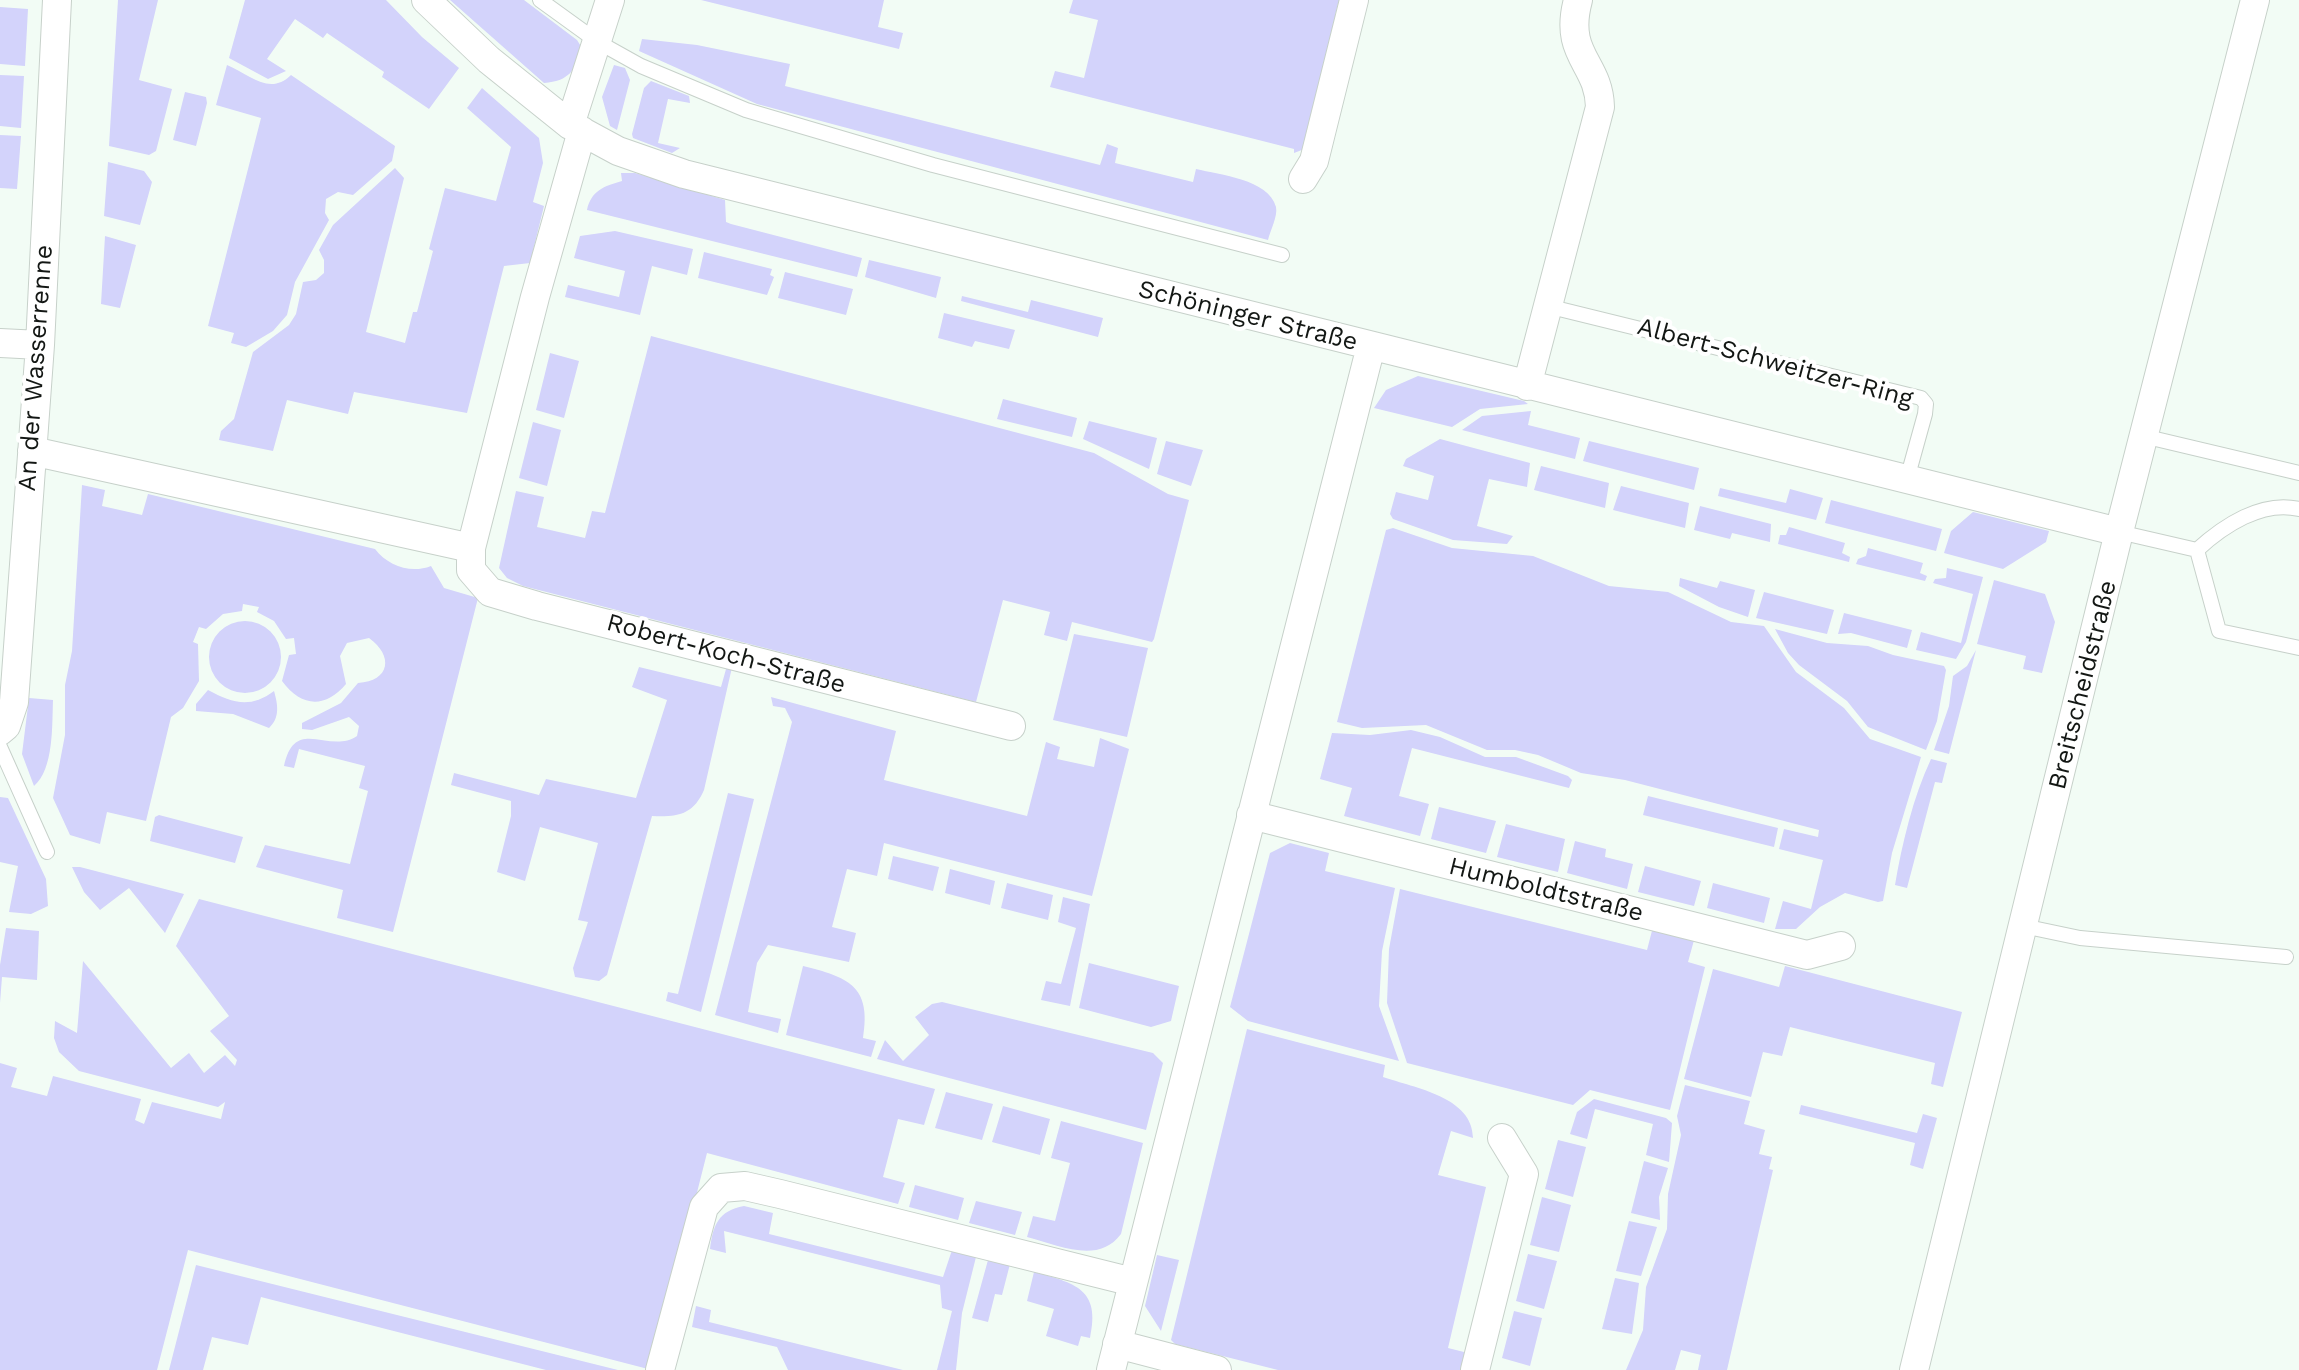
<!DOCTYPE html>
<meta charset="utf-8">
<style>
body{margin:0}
canvas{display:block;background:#f2fcf5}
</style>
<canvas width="2299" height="1370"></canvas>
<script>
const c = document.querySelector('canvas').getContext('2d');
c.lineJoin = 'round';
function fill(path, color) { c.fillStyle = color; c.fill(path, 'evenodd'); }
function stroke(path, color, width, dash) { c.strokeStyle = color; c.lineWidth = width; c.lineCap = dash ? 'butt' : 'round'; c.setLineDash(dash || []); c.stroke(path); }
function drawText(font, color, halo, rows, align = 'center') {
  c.font = font + ' "Work Sans",sans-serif'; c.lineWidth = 8; c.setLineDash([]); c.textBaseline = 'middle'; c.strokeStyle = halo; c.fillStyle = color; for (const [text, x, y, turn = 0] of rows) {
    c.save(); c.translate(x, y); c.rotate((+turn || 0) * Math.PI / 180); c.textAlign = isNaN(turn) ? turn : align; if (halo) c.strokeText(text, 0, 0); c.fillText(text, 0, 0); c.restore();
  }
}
fill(new Path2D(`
 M118,0H158L139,80L172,89L156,151L149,155L109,146Z
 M245,0H386L422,37L459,68L429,109L382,77L384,72L327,33L323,38L295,19L267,59L286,71L268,79L229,58Z
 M450,0H524L577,40L582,48C575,71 569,81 544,83Z
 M701,0H884L878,27L903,33L899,49Z
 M1073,0H1339L1335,15L1340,21L1307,148L1294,153V149L1050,87L1055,71L1084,78L1098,20L1069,13Z
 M0,7L28,9L25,66L0,64Z
 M642,39L697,45L790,64L785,86L1100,165L1107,144L1118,148L1115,163L1193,182L1196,169C1220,175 1268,179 1276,207C1278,216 1270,231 1268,240L757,104L639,51Z
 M227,65C250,75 270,96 291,75L395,146L392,161L353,195L338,192L326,199L325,213L329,220L295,282L287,315L273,331L246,347L231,343L234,333L208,326L261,118L216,105Z
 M614,65L625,68L630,80L617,130L610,126L602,97Z
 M0,75L24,76L21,128L0,126Z
 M651,81L689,96L690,103L668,99L658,143L680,148L672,153L633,138L632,134L644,88Z
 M482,88L539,138L543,163L533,202L544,206L530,263L504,266L467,413L354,392L348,414L287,400L273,451L219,440L221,431L234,419L253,352L289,325L296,314L303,282L316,280L324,273V260L319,250L333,225L395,168L404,178L366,332L405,343L413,312H417L433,251L429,249L445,188L496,201L511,147L467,108Z
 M185,92L206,97L207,103L196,146L173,140Z
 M0,135L21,136L17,189L0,188Z
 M108,162L144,171L152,182L140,225L104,216Z
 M621,173H635L725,200L726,222L731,224L862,258L857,277L587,210C591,191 604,186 622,181Z
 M615,231L693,249L687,275L652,266L640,315L565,297L568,285L619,297L625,271L574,258L580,236Z
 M105,236L136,245L120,308L101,304Z
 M704,252L772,269L770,275L774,277L767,295L698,278Z
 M869,260L941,277L936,298L865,277Z
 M785,272L853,289L846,315L778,298Z
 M962,296L1028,312L1031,300L1103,318L1098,337L961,301Z
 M944,313L1015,330L1009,349L975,341L972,347L938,338Z
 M651,336L1094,453L1168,494L1189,500L1154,639L1152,642L1072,622L1067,641L1044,635L1050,612L1003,600L976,702L523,586L507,578L499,568L516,491L544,497L537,527L585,538L592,511L605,513Z
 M550,353L579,361L564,418L536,410Z
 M1418,376L1524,401L1528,404L1480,409L1452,427L1374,408L1386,390Z
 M1003,399L1077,418L1072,437L997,419Z
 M1531,411L1528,425L1580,438L1575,459L1462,430L1482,416Z
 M1089,421L1157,438L1149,469L1083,439Z
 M533,422L561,430L547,486L519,478Z
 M1440,439L1530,463L1527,487L1489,479L1477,526L1513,536L1507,544L1453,540L1393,519L1390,514L1396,492L1428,500L1434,476L1403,466L1406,459Z
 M1166,441L1203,450L1191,486L1157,474Z
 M1589,441L1699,468L1694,490L1583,461Z
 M1541,466L1609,483L1605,508L1534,490Z
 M82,485L105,490L102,506L142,515L148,494L375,549C388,566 411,574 431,566L444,588L478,598L393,932L337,918L343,890L256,867L265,845L350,864L368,791L359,788L365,766L299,749L294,768L284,766C295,715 329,755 357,736L359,726L349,717L312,730L302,729V723L341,703L358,683C390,681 394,656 369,638L347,643L340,656L346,684C325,709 301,707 282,681L289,655L296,654L294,638L286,639L274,621L257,612L259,607L243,604L242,611L223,614L206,629L199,627L193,642L198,644L199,681L183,708L171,717L146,821L107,812L100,844L70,835L53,798L65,735V685L72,651Z
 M1621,486L1689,503L1685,528L1613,510Z
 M1720,488L1786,503L1790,489L1823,498L1816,520L1718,496Z
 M1831,500L1942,529L1936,551L1825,523Z
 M1700,506L1771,524L1770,542L1732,533L1730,539L1694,530Z
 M1973,512L2049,531L2046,542L2003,569L1944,553L1951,531Z
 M1789,527L1845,543L1842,553L1850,557L1849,562L1778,544L1780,535H1786Z
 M1393,528L1452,548L1533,556L1609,586L1668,592L1731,622L1764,626L1796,672L1844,708L1870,739L1921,757L1892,853L1883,901L1878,902L1845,893L1820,907L1796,929H1775L1783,901L1811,909L1823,860L1779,849L1784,829L1818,837L1819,830L1625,780L1581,773L1538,755L1515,750H1487L1426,725L1362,728L1337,722L1386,530Z
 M1868,548L1923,563L1920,573L1927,576L1925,581L1856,564L1858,559L1866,556Z
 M1947,568L1983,577L1966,642L1956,659L1916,650L1921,632L1961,643L1973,594L1933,583L1935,579L1946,578Z
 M1680,578L1717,588L1720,581L1755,590L1748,617L1719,607L1679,586Z
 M1994,580L2045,594L2055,622L2042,673L2023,669L2026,656L1977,644Z
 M1764,592L1834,610L1827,634L1756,618Z
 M1844,613L1912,630L1907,648L1851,633L1838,634Z
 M209 657a36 36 0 1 1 72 0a36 36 0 1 1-72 0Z
 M1775,629L1827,643L1868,646L1893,655L1944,666L1946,670L1937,721L1926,750L1868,727L1847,701L1799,665L1788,653Z
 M1074,634L1148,648L1127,737L1053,720Z
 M1976,650L1949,754L1934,750L1949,706L1953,676L1967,666Z
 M728,662L733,663L704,790C693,815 678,817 652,816L607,975L599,981L575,977L573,968L588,922L578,920L598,843L540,827L525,881L497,872L511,816V801L451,785L454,773L539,795L546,779L636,798L667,700L632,687L639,667L721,687Z
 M208,690C232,703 250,709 274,691C278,705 280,718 269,728L233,714L196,711V704Z
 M771,697L896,731L884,780L1027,816L1046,742L1060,747L1057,759L1094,767L1100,738L1129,749L1092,896L884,843L877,876L847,869L832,927L856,933L849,962L768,945L757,963L748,1012L781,1019L778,1033L715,1015L792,722L785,708L773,706Z
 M29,698L53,700C52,725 54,769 34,786L22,754Z
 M1411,730L1440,737L1485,757H1516L1568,776L1572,780L1569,788L1412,748L1399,796L1429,804L1420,836L1344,816L1352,788L1320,779L1332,733L1370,735Z
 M1931,759L1947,763L1942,783L1935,782L1907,888L1895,885C1902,844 1913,797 1931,759Z
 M728,793L754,799L701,1012L666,1001L668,992L678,994Z
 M1648,796L1778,828L1774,847L1643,815Z
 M0,797L8,798L46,879L48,906L31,914L9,912L18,866L0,862Z
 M1439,807L1496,821L1486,853L1431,839Z
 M159,815L243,837L235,863L150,841L155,817Z
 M1506,824L1565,839L1558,872L1497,857Z
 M1575,841L1606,849L1605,857L1633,864L1627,889L1567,873Z
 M1290,843L1329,853L1325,871L1395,888L1382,951L1379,1006L1399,1061L1248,1021L1230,1007L1270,853Z
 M893,856L939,867L933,891L888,879Z
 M1645,866L1701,881L1694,906L1638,892Z
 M72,867H80L184,894L165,933L129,888L100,910L84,892Z
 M950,869L995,881L990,905L945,893Z
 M1007,883L1053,895L1048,920L1001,908Z
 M1713,883L1770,898L1764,923L1707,908Z
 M1400,889L1647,950L1654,923L1696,933L1688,962L1705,967L1670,1110L1590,1090L1573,1105L1407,1063L1387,1003L1389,949Z
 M1063,897L1090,904L1070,1006L1041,1000L1046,981L1061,984L1076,928L1058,922Z
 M199,899L935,1089L924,1125L898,1119L883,1177L905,1183L898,1204L707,1153L652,1370L188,1250L157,1370H0V1063L17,1068L11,1087L47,1096L53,1076L141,1099L135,1120L144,1124L152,1102L221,1119L225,1102L218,1107L79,1071L59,1052L54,1038L55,1021L77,1033L83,961L171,1068L189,1053L204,1073L225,1055L235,1066L237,1060L210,1031L229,1016L176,946Z
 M6,928L39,931L37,980L2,977L0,1003V965Z
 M1089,963L1179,986L1171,1021L1151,1027L1079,1008Z
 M803,966C847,977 872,985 863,1038L876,1041L871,1057L786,1035Z
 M1785,966L1962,1012L1943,1087L1931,1084L1935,1063L1790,1027L1782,1056L1763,1052L1751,1097L1684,1079L1713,969L1779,987Z
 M942,1002L1153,1053L1163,1063L1146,1130L877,1059L885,1040L903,1061L929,1035L915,1017L932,1004Z
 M1247,1029L1385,1065L1383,1077C1415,1088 1473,1097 1473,1138L1451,1131L1438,1175L1486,1187L1448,1348L1468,1353L1463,1370H1278L1175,1344L1171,1340Z
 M1685,1085L1750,1101L1744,1124L1765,1130L1759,1154L1772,1157L1769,1169L1773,1170L1727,1370H1698L1701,1355L1681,1350L1675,1370H1626L1643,1330L1646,1287L1667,1229L1668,1194L1681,1135L1677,1116Z
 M946,1092L993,1104L982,1140L935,1128Z
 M1594,1099L1666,1118L1672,1123L1669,1162L1646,1155L1653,1124L1595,1109L1587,1139L1570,1134L1577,1112Z
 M1801,1105L1917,1133L1923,1114L1937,1118L1923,1169L1910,1165L1915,1143L1799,1114Z
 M1003,1106L1050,1119L1040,1155L992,1142Z
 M1061,1121L1143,1143L1121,1234C1098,1265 1059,1245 1027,1237L1033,1216L1055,1221L1070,1163L1051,1158Z
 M1558,1140L1586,1147L1573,1197L1545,1189Z
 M1644,1161L1668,1168L1659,1197L1660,1220L1631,1213Z
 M915,1185L964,1198L958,1220L909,1207Z
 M1542,1197L1571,1205L1559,1252L1530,1245Z
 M976,1201L1022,1212L1015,1235L969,1223Z
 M744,1206L773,1213L769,1234L943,1277L952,1250L976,1257L962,1313L956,1370H937L952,1311L942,1308L940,1285L724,1231L726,1253L710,1249C713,1225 718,1211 744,1206Z
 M1629,1221L1657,1227L1641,1276L1616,1271Z
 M1528,1254L1557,1261L1544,1309L1516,1301Z
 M1157,1255L1179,1260L1161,1331L1145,1306Z
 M988,1260L1010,1264L1002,1295L995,1294L988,1322L972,1318Z
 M196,1265L618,1370H546L261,1297L248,1345L212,1337L203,1370H169Z
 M1034,1272C1075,1283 1101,1289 1090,1338L1081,1336L1078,1346L1046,1336L1054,1309L1027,1301Z
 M1615,1278L1639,1283L1632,1334L1602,1329Z
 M696,1306L711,1310L709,1322L903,1370H788L777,1347L692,1327Z
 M1514,1311L1542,1318L1530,1366L1502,1358Z`), '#d3d3fb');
const lane = new Path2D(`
 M540,0L598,42L641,66L746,110L933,165L1282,255
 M1547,306L1921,398L1926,404L1925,414L1907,479
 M2143,436L2299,473
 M2119,532L2197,550
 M2197,550L2219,631L2299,648
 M2197,550C2223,526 2262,500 2299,509
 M0,747L47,852
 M2023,926L2080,938L2286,957`);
const street = new Path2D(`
 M426,0L489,60L570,125L618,151L684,174L2119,532
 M570,125L610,0
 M582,131L535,297L471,548V570L490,592L537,606L1011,726
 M1303,179L1314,161L1354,0
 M0,343L40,345
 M1527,386L1600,107C1599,62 1563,56 1578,0
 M32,451L471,548
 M0,731L6,726L14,702L40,345L57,0
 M1251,815L1807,955L1841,946
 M1117,1344L1217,1370
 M660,1370L704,1207L721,1188L745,1186L780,1194L1133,1282
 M1111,1370L1371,346
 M1475,1370L1524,1174L1502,1138
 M1914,1370L2119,532L2255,0`);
stroke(lane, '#c7d1ca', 16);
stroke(street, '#c7d1ca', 30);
stroke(lane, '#fff', 14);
stroke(street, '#fff', 28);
drawText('25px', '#131714', '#fff', [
 ["Schöninger Straße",1248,316,14],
 ["Albert-Schweitzer-Ring",1775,363,15],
 ["An der Wasserrenne",36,368,-86],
 ["Robert-Koch-Straße",726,654,15],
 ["Breitscheidstraße",2083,685,-76],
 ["Humboldtstraße",1546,890,14]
]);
</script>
